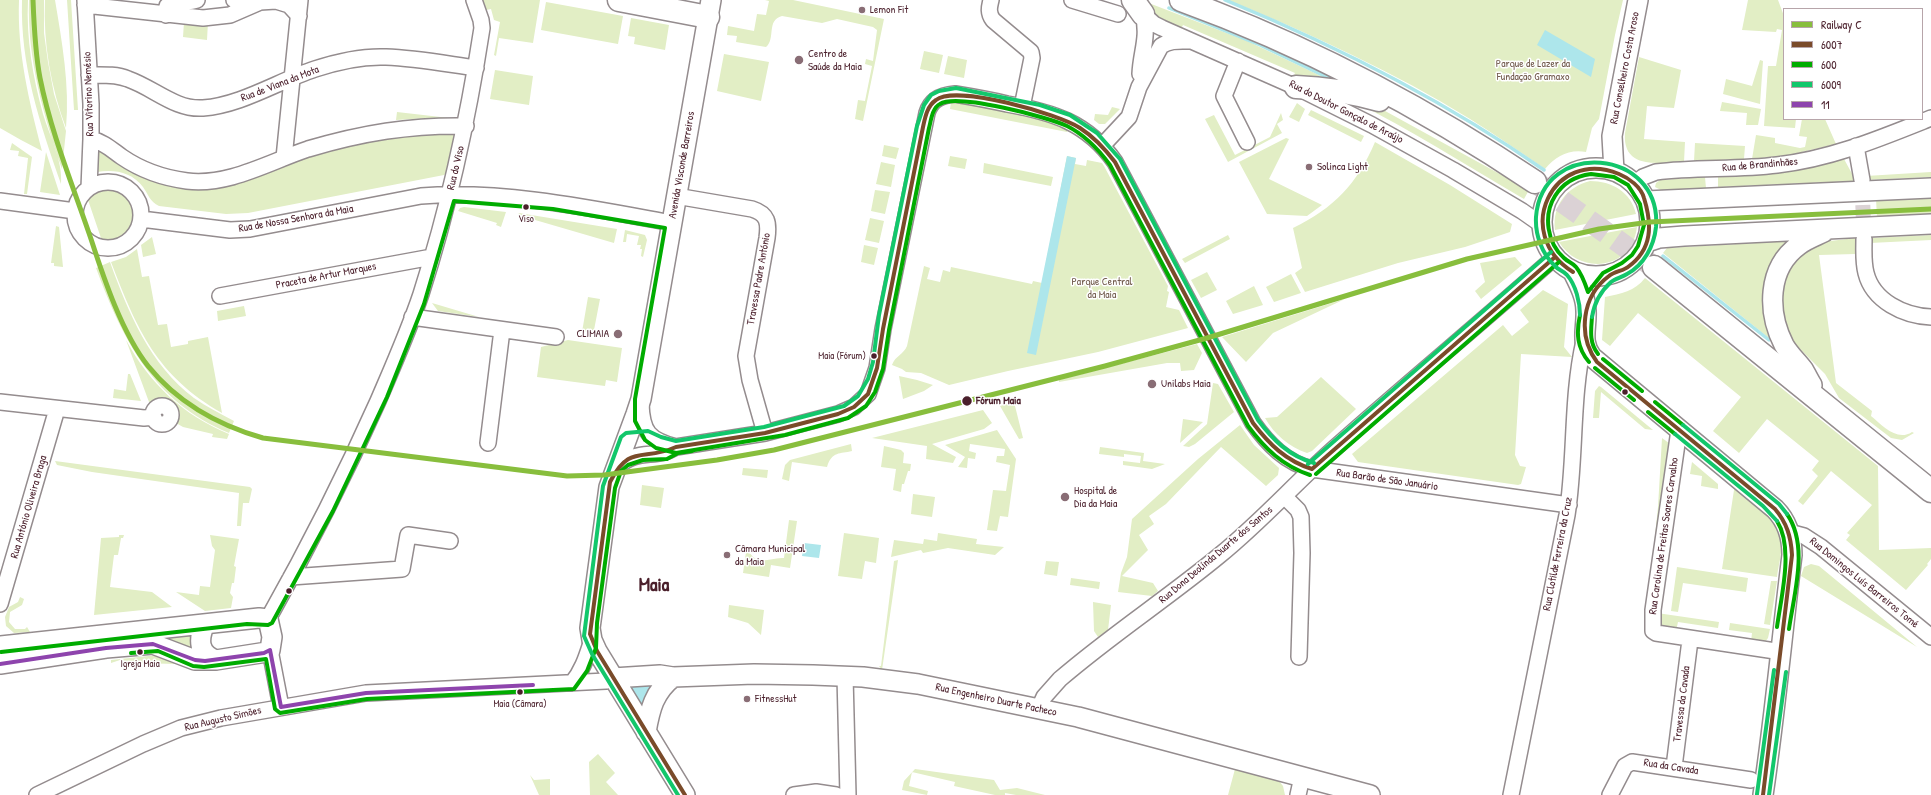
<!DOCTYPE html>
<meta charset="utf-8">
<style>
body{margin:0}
#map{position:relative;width:1931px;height:795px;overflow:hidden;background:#fff;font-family:"Patrick Hand",sans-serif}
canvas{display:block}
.legend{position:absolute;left:1783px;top:8px;width:140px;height:112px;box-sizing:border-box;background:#fff;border:1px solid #b7a5aa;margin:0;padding:5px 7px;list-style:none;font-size:12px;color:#4a1f2b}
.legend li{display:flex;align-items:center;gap:8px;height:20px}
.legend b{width:20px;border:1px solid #b7a5aa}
</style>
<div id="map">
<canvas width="1931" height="795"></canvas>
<ul class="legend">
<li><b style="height:5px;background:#88be3d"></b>Railway C</li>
<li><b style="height:5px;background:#7a4b2a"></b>6007</li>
<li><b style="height:5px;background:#00ac00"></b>600</li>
<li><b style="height:5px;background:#12c76b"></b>6009</li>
<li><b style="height:5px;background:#8e44ad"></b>11</li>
</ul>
</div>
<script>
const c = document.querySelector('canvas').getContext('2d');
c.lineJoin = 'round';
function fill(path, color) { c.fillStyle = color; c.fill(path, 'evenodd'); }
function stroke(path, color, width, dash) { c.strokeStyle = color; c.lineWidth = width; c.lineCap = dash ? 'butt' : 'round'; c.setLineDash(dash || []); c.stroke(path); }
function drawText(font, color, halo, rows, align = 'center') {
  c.font = font + ' "Patrick Hand",sans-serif'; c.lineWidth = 3; c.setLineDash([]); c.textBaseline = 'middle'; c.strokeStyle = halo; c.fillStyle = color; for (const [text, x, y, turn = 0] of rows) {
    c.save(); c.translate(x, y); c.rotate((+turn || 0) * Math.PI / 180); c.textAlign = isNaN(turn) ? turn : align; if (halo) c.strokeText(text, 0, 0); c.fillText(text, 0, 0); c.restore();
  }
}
fill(new Path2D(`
 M0,0H19C17,52 29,101 42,151L21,140L0,128Z
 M22,0H28C26,38 33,78 43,114C50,137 63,161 61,184C40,124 20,65 22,0Z
 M29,0H44V33L48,62L54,94L66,131L62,169C43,114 27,58 29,0Z
 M45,0H55C62,42 70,86 66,128C51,88 43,43 45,0Z
 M67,0H71L78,110H74Z
 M482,0H540L533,43L499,38L496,56L494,55L500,22L494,20L491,9L486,10Z
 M765,0H793L884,19L863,121L855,119L858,100L865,101L872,66L865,64L866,59L873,61L877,30L873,27L837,19L822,23L782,16C766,20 776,39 766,47L736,42L737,36L727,35L728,26L754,31L757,14L766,15L769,1Z
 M1141,0L1247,41L1338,84L1292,79L1295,73L1183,25L1180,31L1161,23Z
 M1228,0H1623L1615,35L1599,119L1592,128L1586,152C1569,149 1556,156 1545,169C1520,152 1496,135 1470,119C1394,72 1311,34 1228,0Z
 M1748,0H1778L1784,16V119H1796L1795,128L1764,126L1768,66H1776L1782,30L1777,29L1776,32L1742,30Z
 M546,2L623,16L618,44L541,30Z
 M631,18L669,25L665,50L634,44L635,37L628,36Z
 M184,22H208L207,40L183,37Z
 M924,51L943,55L939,73L920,69Z
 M724,54L769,62L761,101L717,91Z
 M948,56L967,60L964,78L944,74Z
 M1639,57L1681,70L1674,108L1647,106L1644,139L1685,142L1684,162C1660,163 1622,170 1625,133Z
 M1760,60L1763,61L1760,104L1723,94L1726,79L1752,86Z
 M495,70L533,76L529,105L490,99Z
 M1324,92L1376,106L1529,190L1524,199C1466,165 1411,130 1351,100L1348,106Z
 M954,101L1036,116L1068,128L1067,132L950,109L951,102Z
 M1722,102L1761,109L1758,125H1746L1747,113L1720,111Z
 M1297,103L1305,109L1299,122L1289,117Z
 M1112,107L1120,109L1105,124H1099L1094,120L1095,114L1108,115Z
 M1311,110L1364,136L1361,142L1308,115Z
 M397,112L458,119L429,118L396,120Z
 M1281,113L1283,120L1277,124L1282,133L1228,162L1205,119L1214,115L1235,155L1270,137Z
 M1802,119H1825L1836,144L1789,155L1752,159L1756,135L1775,138V143L1800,148L1805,147L1807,137L1799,136Z
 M455,130L446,173L444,175L248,213L226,214L159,206C150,202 148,194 143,187C132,172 114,169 97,172L99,145L186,185L363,138Z
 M1286,138L1289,139L1269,179L1322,205L1307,216L1267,214L1239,162Z
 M1375,142L1450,185L1512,224L1510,232L1465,247L1398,263L1305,292L1295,273L1302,268L1293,228C1334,208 1357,184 1375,142Z
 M12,143L32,157L27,194H24L28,158L18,156L19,151L10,150Z
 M1695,143L1745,146L1744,159L1694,161Z
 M884,145L899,148L896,159L882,156Z
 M46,152L60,195L40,192Z
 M950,156L967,159L965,169L948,166Z
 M1067,156L1076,158L1075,164L1086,166L1087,160L1102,163L1104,166L1168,286L1167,291L1169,292L1166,307L1179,310L1188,328L1098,352L1008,371L949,385L921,373L906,372L902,369L892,365C895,356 904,354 907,346L924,266L930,268L927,279L940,282L943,270L950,272L951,267L1032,284L1033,281L1042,283Z
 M1844,159L1856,181L1718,187V177L1785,172Z
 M881,162L895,165L891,187L876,184Z
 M984,163L1053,177L1051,186L983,173Z
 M1931,172V177L1866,180V176Z
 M1705,177L1706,188L1661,190L1655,187L1656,183L1660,180Z
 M1590,181C1612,181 1631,192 1636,214L1555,230C1552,205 1567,187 1590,181Z
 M105,188C147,189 142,247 102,241L87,197L96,190Z
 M875,190L890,192L885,214L871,211Z
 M1931,195V218L1877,219L1876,198Z
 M464,207L506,212L501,227L496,225L497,223L458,211L460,208Z
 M519,213L617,229L614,243L518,215Z
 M870,218L884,221L879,243L865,240Z
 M56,226L59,227L63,267L54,266V263H51Z
 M1637,227C1632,270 1580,276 1559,242Z
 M625,230L645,235L647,240L643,257L641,256L642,249H640L641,245H637L639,236L627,234L626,242H623Z
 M1228,235L1230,239L1185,263L1182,259Z
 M1931,235V240L1870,243V238Z
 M152,237L156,254L143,257L141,245Z
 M1855,238V254L1819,255L1836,383L1872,411L1871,416C1882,425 1897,442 1912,432L1914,433L1902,440L1891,438L1839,398L1825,374L1790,339L1782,325L1780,289L1794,259L1801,252L1822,242Z
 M1791,241L1770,339L1663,253L1667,248Z
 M864,245L878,248L874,265L861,262Z
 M137,249L142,277L149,276L158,325L167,324L171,347L188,344V341L208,337L222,413C157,376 137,330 111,262L126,257Z
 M1515,257L1522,265L1481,299L1475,291L1485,282L1480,263Z
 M110,262C128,312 150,365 194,398C207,407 221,414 234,421L229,433C154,402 123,341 96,268Z
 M1207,272L1217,290L1201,298L1191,280Z
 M1291,274L1301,293L1274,302L1266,287Z
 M1645,278L1878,466L1879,550L1931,548V559L1927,564L1928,565L1906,590L1846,540L1850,535L1847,533L1872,505L1831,471L1803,505L1798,501L1818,476L1812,470L1819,461L1767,419L1739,453L1713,431L1741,397L1638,313L1610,346L1602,340L1605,297C1621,294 1635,291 1645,278Z
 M1254,286L1263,305L1233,314L1226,301Z
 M1543,290L1568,304L1564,347L1572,357L1521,354L1515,455L1520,466L1526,467L1521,484L1518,485L1358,462L1352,454L1503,325L1512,336L1529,322L1520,310Z
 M588,297L600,299L594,330L582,332Z
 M1345,299L1273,333L1246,362L1222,337Z
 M432,303L479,317L438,311Z
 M244,306L246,316L218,321L217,311Z
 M126,340C150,384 183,415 229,434L227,439L212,437L213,434L183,427L176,423C180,413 175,399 162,400C157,400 154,403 149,402Z
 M568,340L622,348L617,382L606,380L605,386L537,377L541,347Z
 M1197,344L1202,353L1194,370L1181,371L1180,363H1167L1059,382V380Z
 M128,374H130L141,401L113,398L114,389L126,391Z
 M899,376L917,380L933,385L924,391L903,399Z
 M1321,377L1356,409L1312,451L1307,453C1289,447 1274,434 1265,418L1277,417Z
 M1213,383L1218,384L1234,412L1195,444L1189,447L1183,446L1207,424Z
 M1599,386L1601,387L1653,430L1645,429L1601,392L1599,418H1593L1595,391Z
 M1014,402L1023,438L1019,439L1000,406Z
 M983,410L992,423L984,429L932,444L956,457L953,463L926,459L927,446L872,438Z
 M1183,419L1203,422L1180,443Z
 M1240,425L1254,445L1279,468L1278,475L1266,486L1221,447L1166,504L1149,516L1154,524L1139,535L1148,550L1122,576L1153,583L1158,591L1152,596L1118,592L1121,573L1127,557L1132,519L1198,459Z
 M997,430L1016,459L1008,517L1000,516L997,531L987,530L993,490L1006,491L1010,465L996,462L997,456H1004L1005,449L970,444L969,451L976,453L975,459L968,458L967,468L958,467L965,457L945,445Z
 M1662,438L1673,446L1647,632L1645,631L1658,507Z
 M851,444L852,451C840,454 832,451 827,467L792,462L789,481L782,479L785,465L790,460Z
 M884,446L901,450L904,453L903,463L911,464L910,471H908L904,484H902L901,492L893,490L896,469L881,467Z
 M1100,447L1144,453L1143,461L1165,464L1152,469L1123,465V461L1140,463L1141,456L1124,454V457L1099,454Z
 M55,461L250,487L252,489L249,503H243L241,526H237L239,493L92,472L57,465Z
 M1692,462L1718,484V489L1701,486L1702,476L1690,474Z
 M743,468L768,470L767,478L742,475Z
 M642,485L664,488L661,508L640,505Z
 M1737,487C1757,503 1780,520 1781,549C1781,558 1778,568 1777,577L1722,569L1734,490Z
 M913,494L935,497L932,517L911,514Z
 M789,520L797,521L790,568L771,565L769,577L743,573L746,552C751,552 751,556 756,559C765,563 774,557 784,558Z
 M844,533L879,538L876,563L865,561L862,579L838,576Z
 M938,533L977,539L976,544L1004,547L995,555L948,548L923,553L921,550L891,557L894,540L923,544L924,539L937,541Z
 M119,535H124L123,538H121L118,555H114L110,587L152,592L172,607L94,615L101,538L119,537Z
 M210,535L239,539L234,566L236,567L234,583H232L230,593L233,597L231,608L205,611L176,592L199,595L200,586L210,587L215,550L212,546Z
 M898,560L882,670L879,666H881L894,561Z
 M1046,561L1059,562L1057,576L1044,574Z
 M1811,564L1819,566L1917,647L1801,576L1804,567Z
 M1677,567L1748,578L1746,592L1683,583L1678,612L1671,611Z
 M1071,578L1100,582L1099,589L1070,585Z
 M1771,581H1777L1770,625L1764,624Z
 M20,597L24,599L22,605L10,612L9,622L15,629H25L27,627L30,632L14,633L6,626L5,617L9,607L18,602Z
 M1093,602L1111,605L1108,630L1098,637L1094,631Z
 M729,605L764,610L761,635L748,623L728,617Z
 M1657,613L1719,622L1718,628L1678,622L1676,631L1661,629Z
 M1730,623L1770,629L1768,638L1765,642H1751L1752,633L1729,630Z
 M194,630L195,650L147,634Z
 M158,655L178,664L132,663L125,666L123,659L111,663V660Z
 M598,754L615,773L606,782L618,795H590L589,762Z
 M915,769L994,780L1000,790L1017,788L1045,795H1016L1005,793V795H995L954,786L955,782L912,772L909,786L928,791L927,795L902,790L904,781Z
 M1235,769L1279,781L1283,786L1285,795H1228Z
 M530,775L534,780L550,779V795H539Z`), '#e2eec5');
fill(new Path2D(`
 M1545,30L1595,59L1591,77L1537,45Z
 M1067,156L1076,158L1036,355L1027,353Z
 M804,543L821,545L819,558L802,556Z
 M659,679L642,711L623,680Z`), '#ade6eb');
stroke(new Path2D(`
 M1225,0C1337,46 1445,101 1544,170
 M1169,8L1260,45L1335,81
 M1663,256L1769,340`), '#ade6eb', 3.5);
stroke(new Path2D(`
 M1862,182L1864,238`), '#dbd2d5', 15, [15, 8]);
stroke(new Path2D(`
 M1535,182L1654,267`), '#dbd2d5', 22, [22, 11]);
const minor = new Path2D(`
 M85,0L91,104V139L89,188
 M234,0L258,2
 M991,0C989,8 988,13 993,20L1031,52L1032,58L1022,107
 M1072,0L1118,14
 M85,5L203,18L230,15L260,2L276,1L289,5L299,16
 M1143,14L1154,24L1162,28L1298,88L1372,125L1453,170L1522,211L1542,225
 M166,15L167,6C176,2 187,3 197,0
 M1238,61L1224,96L1247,142
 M1140,74C1141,51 1149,38 1143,14
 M89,75C102,75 116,74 128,79C154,88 175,110 203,108C242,105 278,81 315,69C336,62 363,56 386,57C416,58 447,64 476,68
 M91,139C104,142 112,150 122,157C141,170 164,178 187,181C229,186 269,162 308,149C362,133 410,125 466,126
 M1102,146L1129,117L1139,87L1161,46C1170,40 1179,41 1189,41
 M1856,146L1862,180
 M284,158L300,0
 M75 215a33 33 0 1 1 66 0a33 33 0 1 1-66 0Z
 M1634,184L1643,177L1656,172C1696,167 1737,170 1777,165C1831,159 1881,138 1931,118
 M676,196L752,209C768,214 769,223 767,238L746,356L750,380L765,433
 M0,201L75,211
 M141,219L230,230L250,229L421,196C505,190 590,208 672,223
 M1864,239C1864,250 1863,262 1866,273C1873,301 1904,316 1931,317
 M220,296L432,257
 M412,317L556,337
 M0,402L144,418L154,417
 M641,404C642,432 649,440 676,447
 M153 415a9 9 0 1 1 18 0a9 9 0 1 1-18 0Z
 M1679,430L1653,610V631L1656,633L1782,652
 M488,443L502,330
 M616,468C638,447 654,460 676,447L765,433L838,414L854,407L868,394L877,368L883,329L927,113C931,99 942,95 955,94C973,97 990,100 1007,104C1052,112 1087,122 1115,162L1253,423C1268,444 1286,463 1312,469L1569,505
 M1285,497L1298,510L1301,517L1302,553L1299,657
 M1789,532L1804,536L1821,547L1931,637
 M291,577L402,569L408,535L450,541
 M0,604L57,409
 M268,619C308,548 345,475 378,401C393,366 409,330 421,294C449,207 468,119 482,28L481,20L474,0
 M270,650L281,707
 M845,676L848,795
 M572,683C583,670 587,655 592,640
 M1039,708L1044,697L1060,679C1111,635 1168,598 1220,555C1262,521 1297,481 1337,446C1409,382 1483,321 1555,257
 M1674,767L1690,640
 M37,795L143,744L181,728L221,718L366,693L606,681L613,678
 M794,795L816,792L836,795
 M1298,795L1302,777
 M1511,795L1567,515C1576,458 1571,398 1584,341
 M1610,795L1625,766L1632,762L1751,780`);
const major = new Path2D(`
 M1542 222a54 54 0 1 1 108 0a54 54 0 1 1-108 0Z
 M1614,171L1612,136L1638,0
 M1646,201L1931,188
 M1647,242L1659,238L1684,236L1931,224
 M1573,272C1579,284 1586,297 1586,311C1587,328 1580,342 1592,357L1775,509C1788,522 1792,537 1792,555C1782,635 1775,715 1763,795
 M1812,385C1809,380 1806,374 1803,369C1797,361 1789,354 1784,345C1767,312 1767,268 1799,245C1807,239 1816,236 1824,232
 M205,624C198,639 198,654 216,660
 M0,646L259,618L268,619L272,637L270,650L267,652L216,660H195L153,644L106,648L0,664
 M613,678L660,675L673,677L754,674L813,675L863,677L918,684L1078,717L1370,795
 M646,732C650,709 654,692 673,677
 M685,795L597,651L592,640L590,628L609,487L636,414L641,399L711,0`);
const highway = new Path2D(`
 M619,0L708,17
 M1133,0L1143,14
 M1181,0C1305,45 1426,109 1535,182
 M1296,87C1325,88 1351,92 1379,100
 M1654,267L1931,491`);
stroke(minor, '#948c8e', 18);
stroke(major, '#948c8e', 22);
stroke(highway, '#948c8e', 25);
stroke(minor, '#fff', 15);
stroke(major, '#fff', 19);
stroke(highway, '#fff', 22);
stroke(new Path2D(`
 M1573,272C1511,233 1553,147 1619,174C1629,178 1641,187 1644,198C1652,224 1653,249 1628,267C1623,271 1615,271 1609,276C1582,296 1577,335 1597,362L1775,509C1787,523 1791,537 1792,555L1763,795
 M1312,469L1555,257
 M685,795L597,651L590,634L610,482C630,443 643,462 676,447L765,433L838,414L854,407L868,394L877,368L883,329L923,127C925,118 927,106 936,100C956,84 1058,114 1080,128C1094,137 1105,149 1115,162L1253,423C1269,444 1286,461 1312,469`), '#7a4b2a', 4);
stroke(new Path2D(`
 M1591,174L1614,177L1628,185L1640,204L1644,225L1638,246L1632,255L1622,263L1603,273L1588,292C1585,283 1582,274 1576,267C1573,263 1568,262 1564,258C1547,243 1543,215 1555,196C1563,183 1576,176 1591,174Z
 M1580,315C1576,333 1577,348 1589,362
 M1592,317C1591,330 1589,343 1598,354
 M1603,359L1642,391
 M1595,368L1634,400
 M1655,402L1683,425
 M1648,412L1675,434
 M1316,474L1559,262
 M1787,514C1809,546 1794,593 1789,629
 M1777,627C1781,597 1794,548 1777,521
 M1,652L247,624L268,625L272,623L333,511L387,397L424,304L454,201L553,209L665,228L635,399V421L645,440L656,448L676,453L785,435L848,418L866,406L875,392L883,369L889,330L929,128C931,121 932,108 940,104C957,93 1048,117 1067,126C1085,135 1099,150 1110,165L1248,426C1265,449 1283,466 1310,475
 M131,653L158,651L193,666L204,667L266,659L275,709L280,713L367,699L574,689L587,671L596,648L597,623L615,488L621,471L628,465L643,460L667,459L678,453L692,451`), '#00ac00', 4);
stroke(new Path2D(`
 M1580,315C1580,303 1576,285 1567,275C1564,271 1558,270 1555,266C1542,254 1535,235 1536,217C1542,138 1662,148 1656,227C1654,246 1644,265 1627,274C1622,277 1615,279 1611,282C1601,291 1594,304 1592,317
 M1683,425L1779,504L1787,514
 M1675,434L1763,506L1777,521
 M1308,464L1551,252
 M1757,794L1774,670
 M678,795L592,654L584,636L603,486L621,437L626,433L648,431L661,437L676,441L764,427L844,406L858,396L868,379L873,362L879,315L917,126L924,105L931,95L939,91L956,88L1040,105L1070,115L1097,133L1120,159L1258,420C1273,440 1289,456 1314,463
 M1769,795L1786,672`), '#12c76b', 4);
stroke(new Path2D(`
 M0,664L106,648L153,644L195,660L205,661L264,653L270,650L281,707L366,693L533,685`), '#8e44ad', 4);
stroke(new Path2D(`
 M33,0C34,26 35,52 40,78C51,133 73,186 91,239C104,279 122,333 148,366C178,403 217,425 263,438L567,476L604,475L717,460L774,450L1105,366L1207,338L1467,259L1599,229L1650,222L1931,209`), '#88be3d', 5);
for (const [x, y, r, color] of [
 [862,10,4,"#896d75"],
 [799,60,5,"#896d75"],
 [1309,167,4,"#896d75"],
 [526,207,3.5,"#4a1f2b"],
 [618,334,5,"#896d75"],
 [874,356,3.5,"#4a1f2b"],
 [1152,384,5,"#896d75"],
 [1625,392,3.5,"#4a1f2b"],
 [967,401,5.5,"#4a1f2b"],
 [1065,497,5,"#896d75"],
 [727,555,4,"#896d75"],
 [289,591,3.5,"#4a1f2b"],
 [140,652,3.5,"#4a1f2b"],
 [520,692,3.5,"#4a1f2b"],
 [747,699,4,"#896d75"]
]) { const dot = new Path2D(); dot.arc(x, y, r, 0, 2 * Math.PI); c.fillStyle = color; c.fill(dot); stroke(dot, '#fff', 1.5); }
drawText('10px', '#4a1f2b', '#fff', [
 ["Viso",526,219],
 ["Maia (Fórum)",866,356,"right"],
 ["Igreja Maia",140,664],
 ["Maia (Câmara)",520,704]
]);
drawText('11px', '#4a1f2b', '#fff', [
 ["Lemon Fit",870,10],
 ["Centro de",808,54],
 ["Saúde da Maia",808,67],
 ["Solinca Light",1317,167],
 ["CLIMAIA",609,334,"right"],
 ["Unilabs Maia",1161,384],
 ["Hospital de",1074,491],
 ["Dia da Maia",1074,504],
 ["Câmara Municipal",735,549],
 ["da Maia",735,562],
 ["FitnessHut",755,699]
], 'left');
drawText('11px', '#70594b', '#fff', [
 ["Parque de Lazer da",1533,64],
 ["Fundação Gramaxo",1533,77],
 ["Parque Central",1102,282],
 ["da Maia",1102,295]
]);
drawText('11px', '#4a1f2b', '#fff', [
 ["Rua Conselheiro Costa Aroso",1625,68,-79],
 ["Rua de Viana da Mota",280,84,-21],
 ["Rua Vitorino Nemésio",89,94,-92],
 ["Rua do Doutor Gonçalo de Araújo",1346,112,27],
 ["Avenida Visconde Barreiros",682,165,-80],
 ["Rua de Brandinhães",1760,165,-5],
 ["Rua do Viso",456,168,-77],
 ["Rua de Nossa Senhora da Maia",296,219,-10],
 ["Praceta de Artur Marques",326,276,-11],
 ["Travessa Padre António",759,279,-80],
 ["Rua Barão de São Januário",1387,480,8],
 ["Rua António Oliveira Braga",29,507,-74],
 ["Rua Carolina de Freitas Soares Carvalho",1664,536,-82],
 ["Rua Clotilde Ferreira da Cruz",1558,554,-79],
 ["Rua Dona Deolínda Duarte dos Santos",1216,555,-40],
 ["Rua Domingos Luís Barreiros Tomé",1864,583,39],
 ["Rua Engenheiro Duarte Pacheco",996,700,12],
 ["Travessa da Cavada",1682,704,-83],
 ["Rua Augusto Simões",223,719,-13],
 ["Rua da Cavada",1671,767,9]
]);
drawText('bold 11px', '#4a1f2b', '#fff', [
 ["Fórum Maia",976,401]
], 'left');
drawText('bold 19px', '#4a1f2b', '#fff', [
 ["Maia",654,586]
]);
</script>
